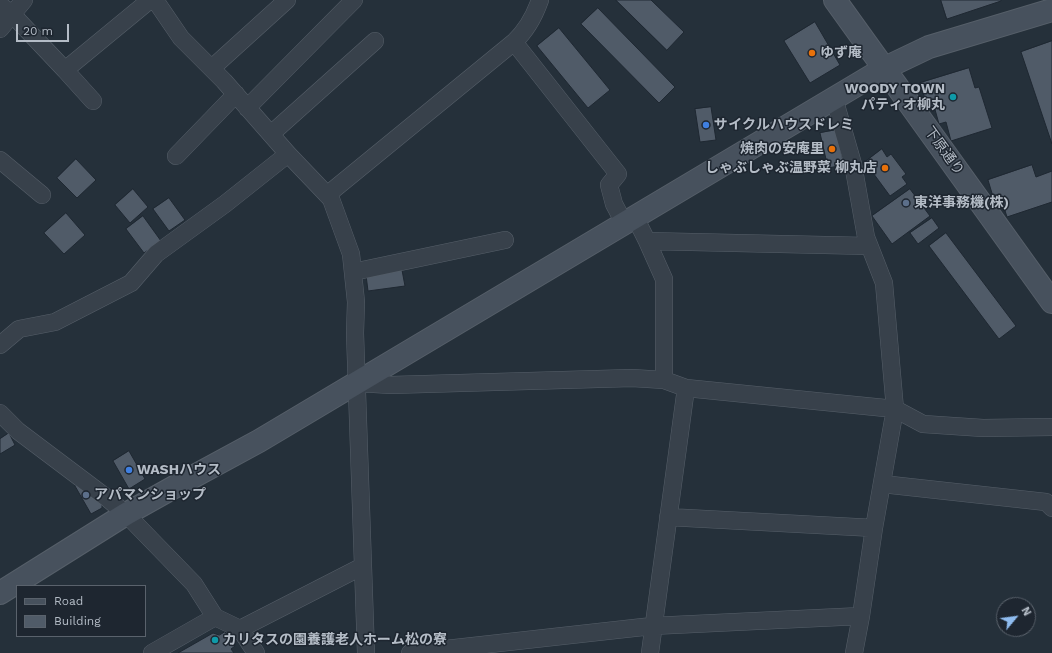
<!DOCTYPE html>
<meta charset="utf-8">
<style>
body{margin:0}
#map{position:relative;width:1052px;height:653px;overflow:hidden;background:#25303a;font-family:"Work Sans",sans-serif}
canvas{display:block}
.legend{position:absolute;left:16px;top:585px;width:130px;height:52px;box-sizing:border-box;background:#1e2630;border:1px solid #5a626c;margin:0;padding:5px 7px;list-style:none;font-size:12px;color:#b4bcc6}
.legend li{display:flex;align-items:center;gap:8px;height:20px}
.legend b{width:20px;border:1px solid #5a626c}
.north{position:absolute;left:996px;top:597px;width:40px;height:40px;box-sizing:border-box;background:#1e2630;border:1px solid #5a626c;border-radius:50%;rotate:61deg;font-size:11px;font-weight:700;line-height:16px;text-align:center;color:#b4bcc6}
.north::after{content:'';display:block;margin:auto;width:14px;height:18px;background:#8fbcf0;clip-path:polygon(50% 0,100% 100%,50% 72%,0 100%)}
.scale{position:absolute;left:16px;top:24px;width:53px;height:18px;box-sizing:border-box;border:2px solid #b4bcc6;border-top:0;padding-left:5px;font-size:12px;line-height:14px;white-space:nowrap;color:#b4bcc6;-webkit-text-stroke:3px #1e2630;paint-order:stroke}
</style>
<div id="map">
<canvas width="1052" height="653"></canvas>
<ul class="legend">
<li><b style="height:5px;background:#47515d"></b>Road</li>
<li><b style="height:11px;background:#505b68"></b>Building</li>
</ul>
<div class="north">N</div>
<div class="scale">20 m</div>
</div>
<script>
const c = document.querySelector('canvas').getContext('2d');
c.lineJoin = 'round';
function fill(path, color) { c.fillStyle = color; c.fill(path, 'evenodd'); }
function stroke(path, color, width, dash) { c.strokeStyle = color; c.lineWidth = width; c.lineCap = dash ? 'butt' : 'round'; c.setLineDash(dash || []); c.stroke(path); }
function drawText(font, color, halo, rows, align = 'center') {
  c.font = font + ' "Work Sans","Noto Sans JP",sans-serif'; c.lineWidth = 3; c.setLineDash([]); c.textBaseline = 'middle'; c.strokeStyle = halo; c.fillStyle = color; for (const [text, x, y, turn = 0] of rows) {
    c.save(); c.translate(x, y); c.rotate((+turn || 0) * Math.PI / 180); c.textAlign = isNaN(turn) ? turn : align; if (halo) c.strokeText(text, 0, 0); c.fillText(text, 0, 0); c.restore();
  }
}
const building = new Path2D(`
 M616,0H651L684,32L667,50Z
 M941,0H1001V1L947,19Z
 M598,8L675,87L659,103L581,24Z
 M815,22L840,65L810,83L784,41Z
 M559,28L610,90L588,108L537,46Z
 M1052,41V144L1021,52Z
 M969,68L975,88L979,87L992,128L951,141L946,122L939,124L934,106L928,108L920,83Z
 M711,107L716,140L700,142L695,109Z
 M836,130L844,165L828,168L820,133Z
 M882,149L887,157L891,154L906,174L902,177L907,184L890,196L865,162Z
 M76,159L96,180L77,198L57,178Z
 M1032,165L1036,177L1052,171V202L1007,217L1001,198L994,200L988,180Z
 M133,189L148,207L130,223L115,205Z
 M910,189L930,216L892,244L872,216Z
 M169,198L185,220L169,231L153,209Z
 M66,213L85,235L64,254L44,233Z
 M143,216L161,241L144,253L126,229Z
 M932,218L939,228L918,244L910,233Z
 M946,233L1016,326L999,339L929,246Z
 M402,270L405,286L368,291L366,275Z
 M9,433L15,445L0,454V439Z
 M129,451L145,479L129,489L113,461Z
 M78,484L102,504V508L91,514L75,486Z
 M225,632L235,646L231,649L234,653H178L213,633L219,635Z`);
fill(building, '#505b68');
stroke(building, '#1f2832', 1);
const street = new Path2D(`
 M155,0L181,38L224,81L288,154L331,199L351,254L356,302L355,333L366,653
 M0,5L12,14L65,70L150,0
 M0,29L24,0
 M514,42L618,174L609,185L614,204L624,223
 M212,68L287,0
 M65,70L93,101
 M834,98L853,164L866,237L884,283L895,409L874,528L861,616L854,653
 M247,108L354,0
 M271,134L375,41
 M176,156L236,94
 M0,160L42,195
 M327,195L514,42C527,30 534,17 540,0
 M635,217L647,241L869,246
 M647,241L664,279V380
 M353,272L505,240
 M0,345L19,329L55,322L131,283L156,254L225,204L288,154
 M357,383L391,385L632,378L664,380L686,388L895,409L923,424L983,428L1052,427
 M0,413L18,431L107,498L126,514L194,584L215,617L240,629L256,653
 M882,484L1046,502L1052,508
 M668,517L874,528
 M240,629L363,566
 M152,653L215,617
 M410,653L652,626L861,616
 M650,653L686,388`);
const secondary = new Path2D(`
 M835,0L1052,302
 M0,593L126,514L176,486L259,441L885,68L929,47L1052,10`);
stroke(street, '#565f69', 18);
stroke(secondary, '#565f69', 24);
stroke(street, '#38414b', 17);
stroke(secondary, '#47515d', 22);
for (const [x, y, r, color] of [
 [812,53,4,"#e8710a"],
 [953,97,4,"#0f9aa8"],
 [706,125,4,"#3f7fe0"],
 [832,149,4,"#e8710a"],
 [885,168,4,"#e8710a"],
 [906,203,4,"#5c6f8a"],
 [129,470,4,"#3f7fe0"],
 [86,495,4,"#5c6f8a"],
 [215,640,4,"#0f9aa8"]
]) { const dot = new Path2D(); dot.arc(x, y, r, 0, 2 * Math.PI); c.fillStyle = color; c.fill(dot); stroke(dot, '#1e2630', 1.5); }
drawText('bold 14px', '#b4bcc6', '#1e2630', [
 ["ゆず庵",820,53],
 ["WOODY TOWN",945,89,"right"],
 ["パティオ柳丸",945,105,"right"],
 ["サイクルハウスドレミ",714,125],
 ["焼肉の安庵里",824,149,"right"],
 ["しゃぶしゃぶ温野菜 柳丸店",877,168,"right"],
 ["東洋事務機(株)",914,203],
 ["WASHハウス",137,470],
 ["アパマンショップ",94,495],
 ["カリタスの園養護老人ホーム松の寮",223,640]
], 'left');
drawText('14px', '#b4bcc6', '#1e2630', [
 ["下原通り",944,151,54]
]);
</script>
